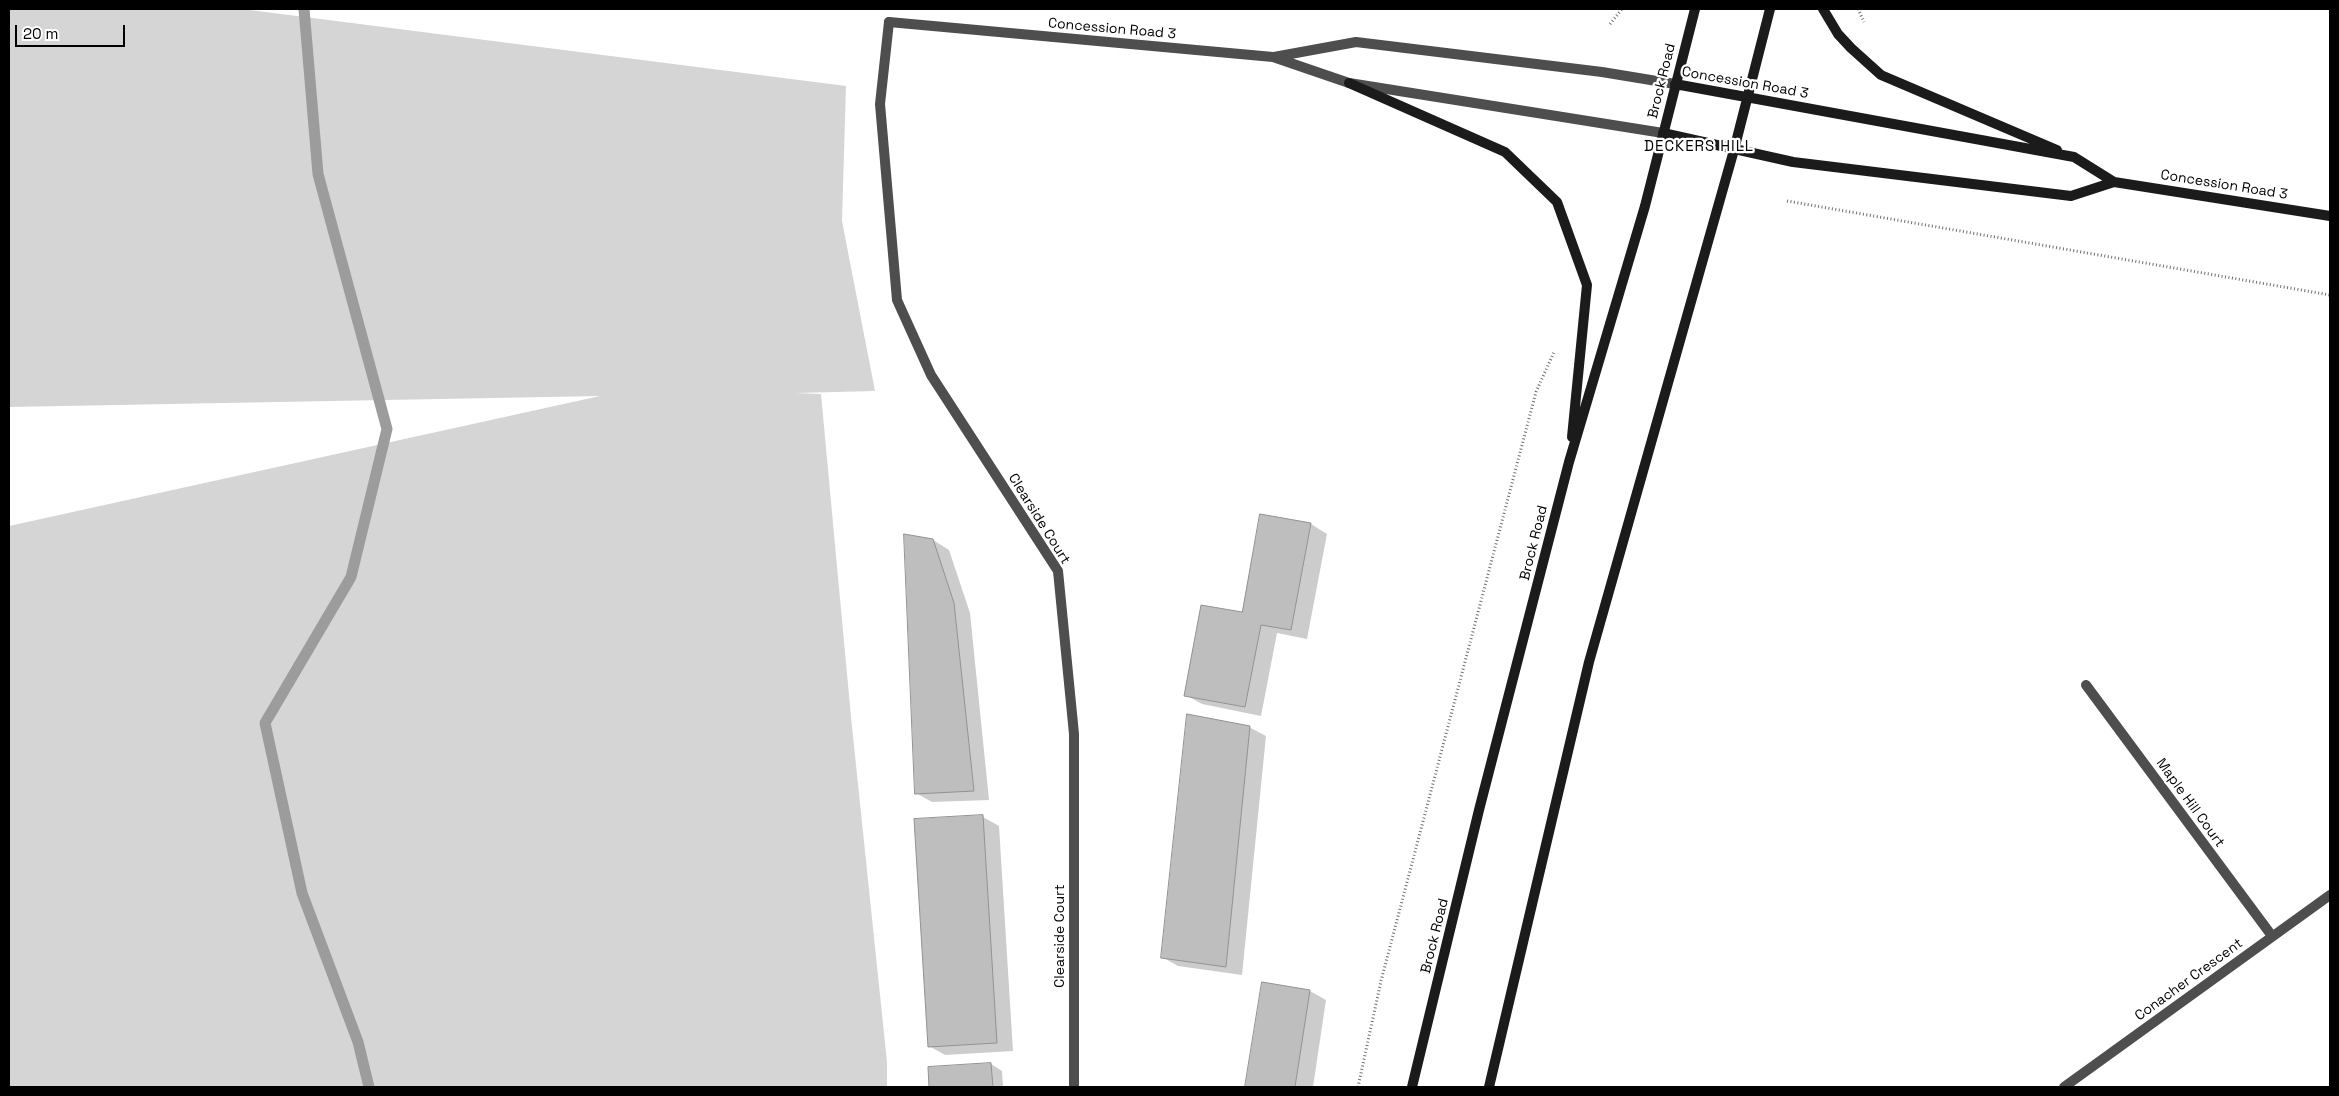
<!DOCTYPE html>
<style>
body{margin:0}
#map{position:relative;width:2339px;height:1096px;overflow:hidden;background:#fff;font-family:"Space Grotesk",sans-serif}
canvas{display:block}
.frame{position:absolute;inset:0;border:10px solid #000;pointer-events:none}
.scale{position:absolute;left:15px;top:25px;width:110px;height:22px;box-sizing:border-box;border:2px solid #000;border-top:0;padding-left:6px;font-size:15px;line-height:18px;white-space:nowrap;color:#000;-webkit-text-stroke:4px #fff;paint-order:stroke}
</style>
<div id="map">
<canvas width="2339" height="1096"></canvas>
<div class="frame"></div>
<div class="scale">20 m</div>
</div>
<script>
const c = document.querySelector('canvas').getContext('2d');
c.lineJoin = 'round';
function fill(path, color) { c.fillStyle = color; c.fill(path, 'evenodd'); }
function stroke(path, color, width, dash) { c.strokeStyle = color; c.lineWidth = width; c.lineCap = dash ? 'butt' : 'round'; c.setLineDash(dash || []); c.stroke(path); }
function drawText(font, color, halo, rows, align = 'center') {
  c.font = font + ' "Space Grotesk",sans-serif'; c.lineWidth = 4.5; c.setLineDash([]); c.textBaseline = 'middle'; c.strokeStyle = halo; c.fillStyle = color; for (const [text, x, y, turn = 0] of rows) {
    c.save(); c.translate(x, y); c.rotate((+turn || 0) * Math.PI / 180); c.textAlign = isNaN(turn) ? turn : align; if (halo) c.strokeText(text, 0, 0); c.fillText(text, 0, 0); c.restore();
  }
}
fill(new Path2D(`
 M9,9H242L846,86L842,221L875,391L795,393L821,394L851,717L887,1062V1087H9V526L600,396L9,407Z`), '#d5d5d5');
fill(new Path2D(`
 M1261,515L1311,524L1327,534L1307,639L1277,633L1261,716L1202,704L1186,695L1243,614Z
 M933,540L949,550L970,613L989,800L932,802L916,793Z
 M1249,727L1266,736L1242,975L1178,966L1162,957Z
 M983,817L999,826L1013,1051L945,1055L929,1046Z
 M1263,984L1310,991L1326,1000L1313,1087H1247Z
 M991,1064L1002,1071L1003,1087H930L929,1068Z`), '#0003');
stroke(new Path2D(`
 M304,9L318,174L387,429L351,577L265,723L302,893L358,1042L369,1087`), '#9c9c9c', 11);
const building = new Path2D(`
 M1260,514L1311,523L1291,630L1261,625L1245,707L1184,696L1201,605L1242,612Z
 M904,534L933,539L954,603L974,791L915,794Z
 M1187,714L1250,726L1226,967L1161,958Z
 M983,815L997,1043L928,1047L914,819Z
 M1262,982L1310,990L1295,1087H1245Z
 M991,1063L993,1087H929L928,1067Z`);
fill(building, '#bebebe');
stroke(building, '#929292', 1);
stroke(new Path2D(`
 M1858,9L1864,22
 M1610,24L1622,9
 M1787,201L2330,295
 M1358,1087L1381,981L1536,392L1554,352`), '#707070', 3, [1, 2.5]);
stroke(new Path2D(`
 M889,22L880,104L897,300L931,375L1058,571L1074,734V1087
 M2086,685L2272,936
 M2064,1087L2330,895`), '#4e4e4e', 10);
stroke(new Path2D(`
 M889,22L1273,57L1349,83L1663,133
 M1274,57L1356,42L1602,72L1675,84`), '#4e4e4e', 10);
stroke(new Path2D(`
 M1823,9L1838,34L1851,48L1881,75L2057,150
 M1349,83L1505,152L1557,202L1587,285L1572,437
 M1675,84L2074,157L2114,182L2330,216
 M1663,133L1793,162L2071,196L2114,182
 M1412,1087L1479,810L1569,462L1645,206L1695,9
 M1489,1087L1589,662L1734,150L1770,9`), '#1b1b1b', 10);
drawText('14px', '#000', '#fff', [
 ["Concession Road 3",1112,29,5],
 ["Brock Road",1662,81,-76],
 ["Concession Road 3",1745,83,10],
 ["Concession Road 3",2224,185,9],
 ["Clearside Court",1039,519,58],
 ["Brock Road",1534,543,-76],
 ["Maple Hill Court",2190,803,54],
 ["Clearside Court",1060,936,-90],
 ["Brock Road",1435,936,-76],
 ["Conacher Crescent",2189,980,-36]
]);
c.letterSpacing = '1px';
drawText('15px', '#000', '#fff', [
 ["DECKERS HILL",1699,147]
]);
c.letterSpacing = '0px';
</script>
